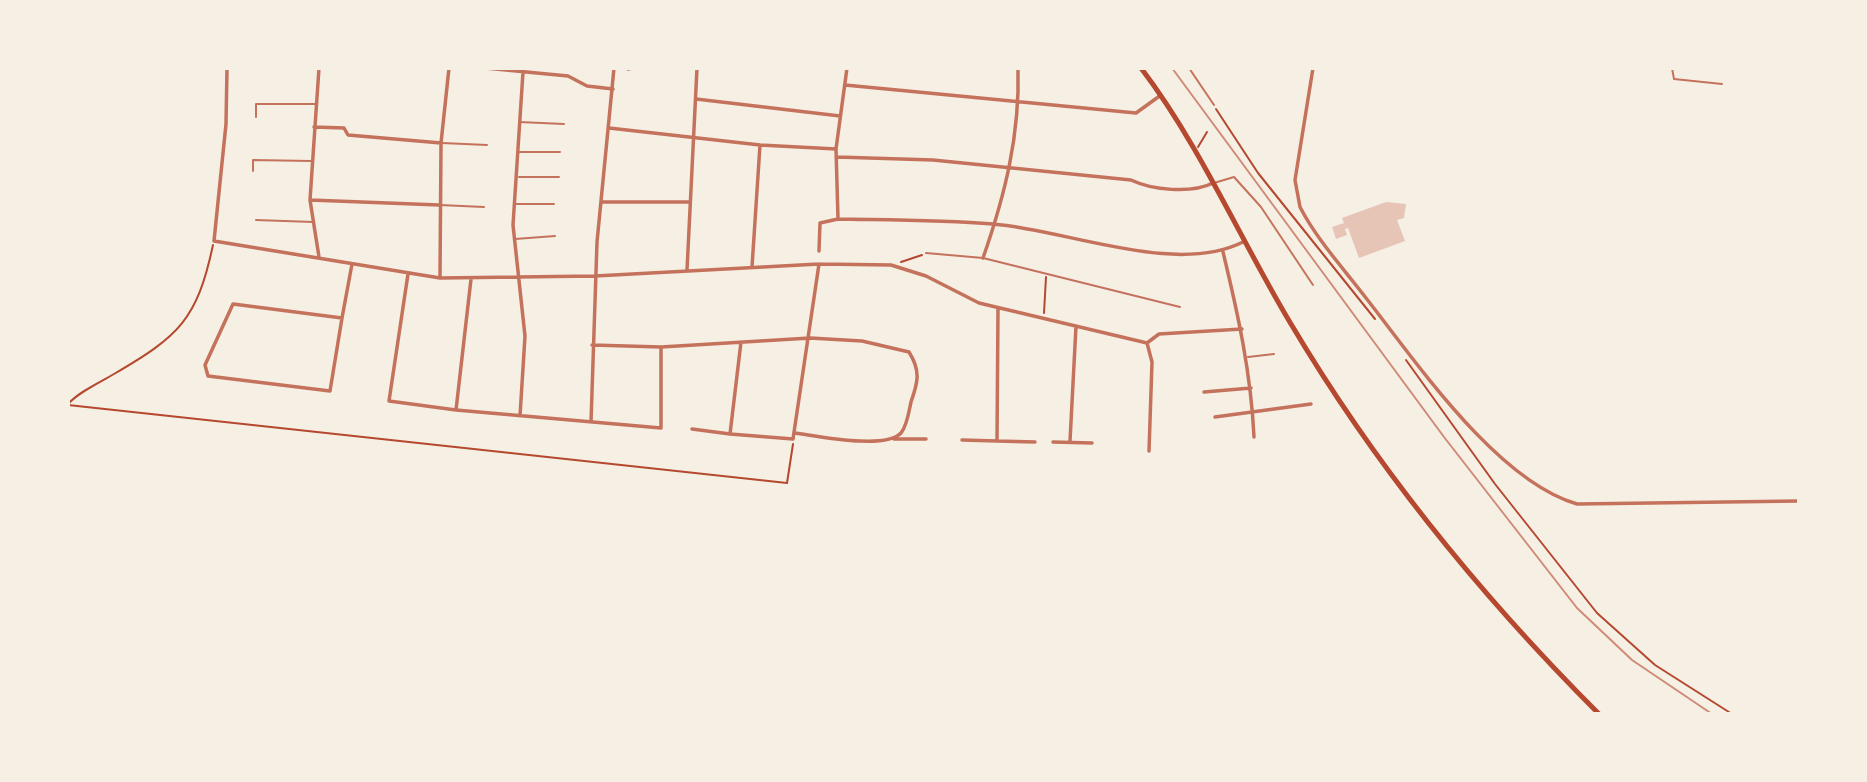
<!DOCTYPE html>
<style>
body{margin:0}
#map{position:relative;width:1867px;height:782px;overflow:hidden;background:#f6efe4;font-family:"Titillium Web",sans-serif}
canvas{display:block}
.frame{position:absolute;inset:0;border:70px solid #f6efe4;pointer-events:none}
</style>
<div id="map">
<canvas width="1867" height="782"></canvas>
<div class="frame"></div>
</div>
<script>
const c = document.querySelector('canvas').getContext('2d');
c.lineJoin = 'round';
function fill(path, color) { c.fillStyle = color; c.fill(path, 'evenodd'); }
function stroke(path, color, width, dash) { c.strokeStyle = color; c.lineWidth = width; c.lineCap = dash ? 'butt' : 'round'; c.setLineDash(dash || []); c.stroke(path); }
fill(new Path2D(`
 M1386,202L1406,204L1404,218L1397,220L1405,241L1359,258L1348,228L1345,229L1347,235L1336,239L1332,227L1344,223L1342,218Z`), '#e6c5b7');
stroke(new Path2D(`
 M1216,109L1258,173L1375,319
 M1198,147L1207,132
 M901,262L922,255
 M1044,313L1046,277
 M1406,360L1495,484L1597,613L1655,665L1732,714
 M68,404C80,391 99,383 114,374C179,336 197,320 213,245
 M68,405L787,483L793,444`), '#b5482f', 2);
stroke(new Path2D(`
 M1189,68L1214,105
 M1672,68L1674,79L1722,84
 M256,117V104H315
 M519,122L564,124
 M442,143L487,145
 M519,152H560
 M253,171V160L311,161
 M519,177H559
 M1214,183L1234,177L1261,207L1313,285
 M516,204H554
 M440,205L484,207
 M256,220L313,222
 M515,239L555,236
 M926,253L983,258L1180,307
 M1248,357L1274,354`), '#c5725c', 2);
stroke(new Path2D(`
 M227,68L226,124L214,241L440,278L595,276L819,264L891,265L926,276L979,303L1147,343L1152,362L1149,451
 M319,68L310,200L319,257
 M485,68L568,76L587,86L613,89
 M1313,68L1295,180L1300,207C1317,240 1344,269 1366,298C1417,363 1497,481 1577,504L1799,501
 M628,69L632,68
 M845,85L1136,113L1161,95
 M696,99L840,116
 M314,127L344,128L348,135L441,143
 M609,128L760,145L836,149
 M837,157L933,160L1131,180C1152,190 1191,194 1213,183
 M310,200L439,205
 M602,202H690
 M838,219L836,149L847,68
 M819,251L820,223L838,219C889,220 942,220 993,224C1068,230 1175,276 1243,242
 M1223,252C1238,314 1251,373 1254,437
 M983,258C1005,195 1020,135 1018,68
 M752,267L760,145
 M687,270L697,68
 M408,274L389,401L456,410L661,428V347
 M440,278L441,143L449,68
 M233,304L342,318L330,391L208,376L205,365Z
 M342,318L352,264
 M741,342L730,434L793,439L819,264
 M1147,343L1159,334L1242,329
 M592,345L661,347L810,338L862,341L909,352C921,371 918,382 911,402C909,411 907,426 901,433C885,450 818,436 795,433
 M1204,392L1251,388
 M456,410L471,279
 M520,416L525,336L513,225L523,72
 M1215,417L1311,404
 M591,422L597,242L614,68
 M692,429L730,434
 M894,439H926
 M962,440L997,441L998,308
 M997,441L1035,442
 M1070,441L1076,326
 M1053,442L1092,443`), '#c5725c', 3.5);
stroke(new Path2D(`
 M1141,68C1201,147 1240,239 1291,324C1376,467 1481,596 1599,714`), '#b5482f', 5);
stroke(new Path2D(`
 M1172,68L1444,437L1577,608L1632,660L1712,714`), '#cf8b77', 2);
</script>
